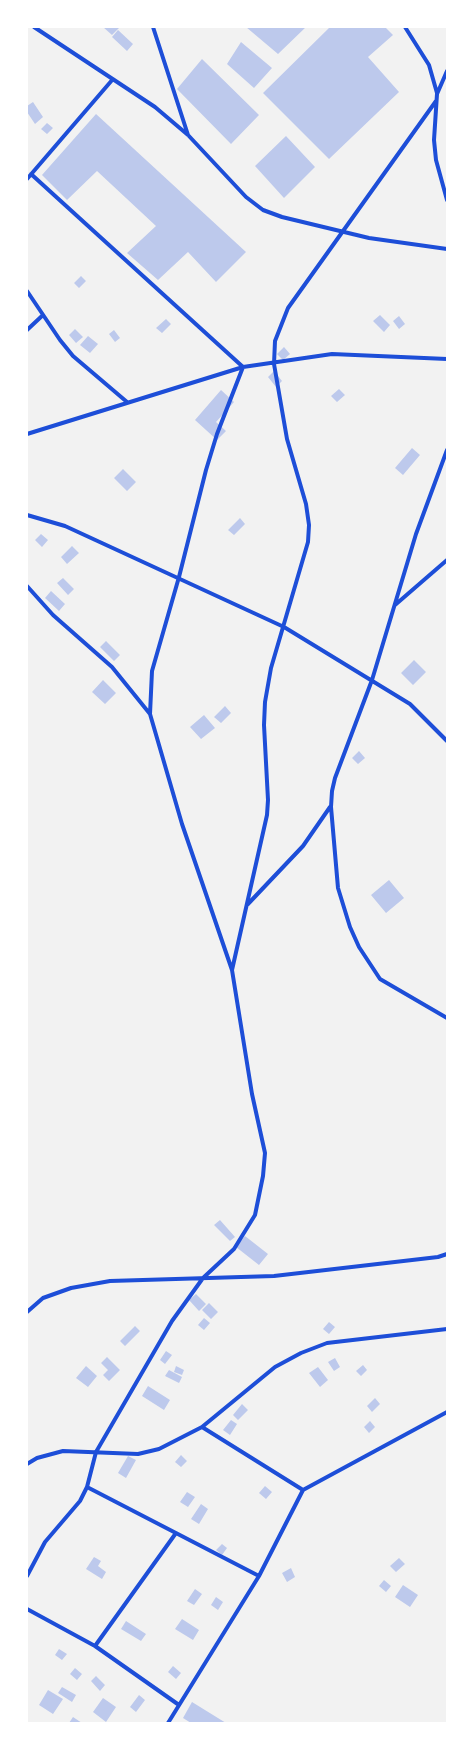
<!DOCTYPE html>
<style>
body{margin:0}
#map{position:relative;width:474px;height:1750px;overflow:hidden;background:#f2f2f2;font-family:Helvetica,sans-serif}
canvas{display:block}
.frame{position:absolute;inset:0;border:28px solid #fff;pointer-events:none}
</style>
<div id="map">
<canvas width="474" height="1750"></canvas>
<div class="frame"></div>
</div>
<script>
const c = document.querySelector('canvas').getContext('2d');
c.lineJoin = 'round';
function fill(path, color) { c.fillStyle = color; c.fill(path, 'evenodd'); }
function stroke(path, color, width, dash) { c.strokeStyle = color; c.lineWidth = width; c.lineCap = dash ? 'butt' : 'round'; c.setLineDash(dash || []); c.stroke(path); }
fill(new Path2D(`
 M103,27H120L112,35Z
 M246,27H306L278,54Z
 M330,27H385L393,35L368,57L399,92L329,159L263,93Z
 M118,30L133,44L127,51L112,37Z
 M241,42L272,68L254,88L227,64Z
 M202,59L259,115L231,144L177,89Z
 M33,102L43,117L35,124L27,112V106Z
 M96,114L246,252L216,282L188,252L158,280L127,253L156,226L97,171L67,200L42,175Z
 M47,123L53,128L47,134L41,129Z
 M286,136L315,167L284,198L255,166Z
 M81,276L86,281L79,288L74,283Z
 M380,315L390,325L384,332L373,321Z
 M399,316L405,324L399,329L393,321Z
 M166,319L171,324L162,333L156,328Z
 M75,329L83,337L76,343L69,335Z
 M114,330L120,338L115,342L109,334Z
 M88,336L98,344L90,353L80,345Z
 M284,347L290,354L283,360L277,354Z
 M274,371L282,381L276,387L268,377Z
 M339,389L345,395L337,402L331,396Z
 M221,390L234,402L216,422L226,431L217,440L195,420Z
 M412,448L420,455L403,475L395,468Z
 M123,469L136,482L127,491L114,478Z
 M240,518L245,524L234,535L228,530Z
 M41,534L48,540L42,547L35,540Z
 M72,546L79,553L67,564L61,557Z
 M63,578L74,589L68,595L57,583Z
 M51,591L65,604L59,611L45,598Z
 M106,641L120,655L114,661L100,647Z
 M414,660L426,672L413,685L401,673Z
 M103,680L116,693L105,704L92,692Z
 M225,706L231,713L221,723L214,717Z
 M204,715L215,728L201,739L190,727Z
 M359,751L365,758L358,764L352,758Z
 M389,880L404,898L386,913L371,895Z
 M220,1220L235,1237L230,1241L214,1225Z
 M245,1236L268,1254L259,1265L236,1247Z
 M196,1294L206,1304L199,1311L189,1300Z
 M209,1303L218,1312L211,1319L202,1310Z
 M204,1318L210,1323L204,1330L198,1325Z
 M329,1322L335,1327L329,1334L323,1329Z
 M135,1326L140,1331L125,1346L120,1341Z
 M166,1351L172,1355L165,1364L160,1360Z
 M107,1357L120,1370L109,1381L103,1375L108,1370L101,1363Z
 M335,1358L340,1367L334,1371L328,1362Z
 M363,1365L367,1370L361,1376L356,1371Z
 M86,1366L97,1376L88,1387L76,1378Z
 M176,1366L184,1370L182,1375L174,1372Z
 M318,1367L328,1380L320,1387L309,1373Z
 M169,1370L182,1377L179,1383L165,1376Z
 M148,1386L170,1400L164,1410L142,1396Z
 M375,1398L380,1404L372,1412L367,1406Z
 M242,1404L248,1410L238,1420L233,1415Z
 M231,1420L237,1424L230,1435L223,1430Z
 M370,1421L375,1427L369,1433L364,1427Z
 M181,1455L187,1461L181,1467L175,1462Z
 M128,1456L136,1460L126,1478L118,1473Z
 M265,1486L272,1492L266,1499L259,1493Z
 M187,1492L195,1497L188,1507L180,1502Z
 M201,1504L208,1509L199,1524L191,1519Z
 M222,1544L227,1548L222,1555L216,1550Z
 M94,1557L101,1561L98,1566L106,1572L102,1579L86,1569Z
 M399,1558L405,1564L396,1572L390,1566Z
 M291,1568L295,1577L287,1582L282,1573Z
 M384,1580L391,1586L386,1592L379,1586Z
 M403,1585L418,1595L410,1607L395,1597Z
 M195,1589L202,1594L194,1605L187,1601Z
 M216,1597L223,1602L218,1610L211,1605Z
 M182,1619L199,1630L193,1640L175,1629Z
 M126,1621L146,1634L141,1641L121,1629Z
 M59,1649L67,1654L62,1660L55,1655Z
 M173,1666L181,1673L176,1679L168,1672Z
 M75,1668L82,1674L77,1680L70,1674Z
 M96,1676L105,1685L100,1691L91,1681Z
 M62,1687L76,1695L72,1702L58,1693Z
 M48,1690L63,1699L53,1714L39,1705Z
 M139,1695L145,1700L136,1712L130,1707Z
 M103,1698L116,1707L106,1722L93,1712Z
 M192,1702L226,1723H191L183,1718Z
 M73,1717L82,1723H69Z`), '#bdc9ec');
stroke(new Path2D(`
 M34,27L155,107L188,135L246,197L263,210L282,217L369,238L447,249
 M153,27L188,135
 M405,27L429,65L437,93
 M447,71L437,94L434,140L436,160L447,200
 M31,174L243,367
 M27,179L113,79
 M27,291L60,340L73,356L127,402
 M27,330L43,315
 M27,434L243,367L332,354L447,359
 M447,450L416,534L372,680L335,778L332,791L331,807L338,888L350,927L359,947L380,979L447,1018
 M27,515L65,526L284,627L410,704L447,741
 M27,586L53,615L112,667L150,714
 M395,605L447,560
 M248,904L303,846L330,807
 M232,970L267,815L268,800L264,725L265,702L271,668L308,542L309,525L306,504L287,439L274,364L275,341L288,308L436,101
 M27,1312L43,1298L71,1288L110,1281L274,1276L438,1257L447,1254
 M202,1427L303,1490
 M27,1464L37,1458L63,1451L138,1454L159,1449L202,1427L275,1367L301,1353L327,1343L447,1329
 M87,1487L259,1576
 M27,1576L45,1542L80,1501L87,1487L96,1452L172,1321L203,1278L234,1249L255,1215L263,1176L265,1153L252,1094L232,970L182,824L150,714L152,671L179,577L206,470L217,434L243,367
 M27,1609L95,1646L179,1705
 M95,1646L176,1533
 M168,1723L259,1576L303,1490L447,1412`), '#1d4ed8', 4);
</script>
